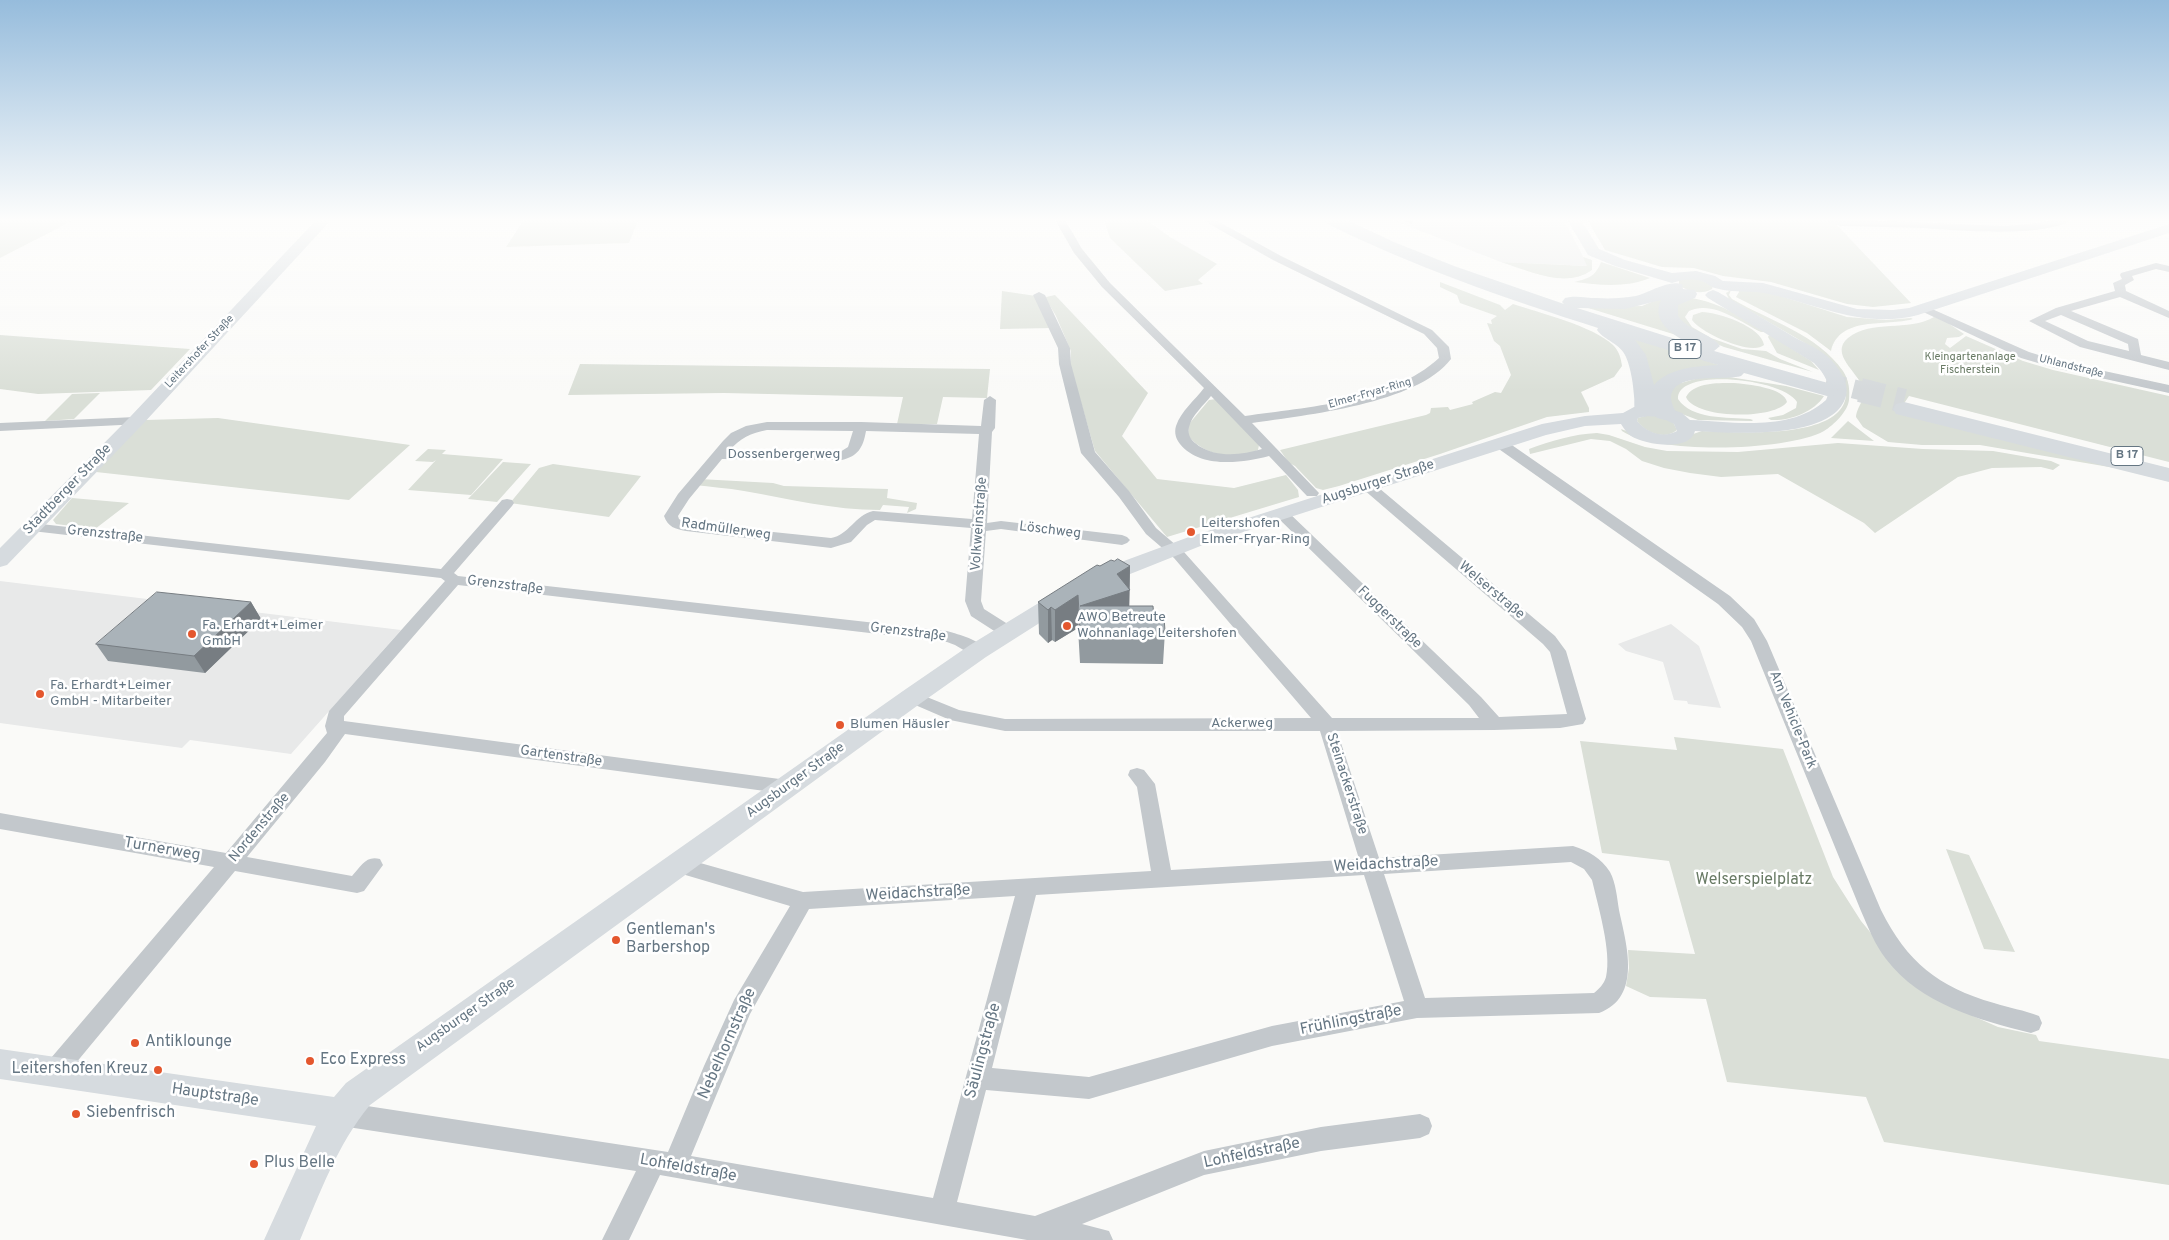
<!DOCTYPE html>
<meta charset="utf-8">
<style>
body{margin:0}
canvas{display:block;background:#fafaf8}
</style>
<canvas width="2169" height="1240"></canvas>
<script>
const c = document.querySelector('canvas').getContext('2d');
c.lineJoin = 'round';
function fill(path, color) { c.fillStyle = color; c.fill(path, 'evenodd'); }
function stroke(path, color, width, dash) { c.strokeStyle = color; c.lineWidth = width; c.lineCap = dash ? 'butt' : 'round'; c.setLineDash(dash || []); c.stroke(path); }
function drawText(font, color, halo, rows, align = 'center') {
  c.font = font + ' Overpass,sans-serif'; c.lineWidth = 5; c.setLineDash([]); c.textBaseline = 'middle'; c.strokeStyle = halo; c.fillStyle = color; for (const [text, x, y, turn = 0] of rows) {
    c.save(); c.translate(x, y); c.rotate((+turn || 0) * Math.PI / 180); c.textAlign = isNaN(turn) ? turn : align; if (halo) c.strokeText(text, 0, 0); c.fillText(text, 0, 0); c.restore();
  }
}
fill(new Path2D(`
 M1387,218H1563L1588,266L1501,262Z
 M0,581L401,630L291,754L190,740L182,748L0,723Z
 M1671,624L1699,646L1721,708L1688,704L1687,701L1674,700L1663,662L1626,651L1618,644Z`), '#e8e9e9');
fill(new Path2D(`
 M0,218H78L0,258Z
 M525,218H639L629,243L506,247Z
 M1103,218H1144L1170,237L1217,264L1198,280L1203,284L1165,291L1110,238Z
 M1586,218H1827L1836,224L1911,303L1873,307L1847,304L1771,282L1723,276L1694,268L1662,267L1605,250Z
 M1583,257L1592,260V270C1566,289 1529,271 1501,262L1587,266Z
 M1601,262L1650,278C1626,288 1600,285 1574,282C1588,279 1596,276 1601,262Z
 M1681,279H1699L1713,286L1712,289C1702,295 1688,292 1679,285V281Z
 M1440,282L1500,305L1505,310L1513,304C1540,313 1593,326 1613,345C1619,351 1621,358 1622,366L1614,377L1581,392L1589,408V412L1547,417L1440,454L1339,486L1323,490L1316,488L1295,466L1289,463L1280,450L1426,415L1430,413L1431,408L1448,407L1450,410L1473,404L1472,402L1495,392L1501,393L1511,375L1500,346L1494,341L1487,323L1492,324L1491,320L1497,316L1460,303L1457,295L1440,287Z
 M1738,289L1771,293L1847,317L1886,320L1911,318L1913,319C1886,327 1840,315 1831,351L1807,333L1738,298L1736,297L1739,292Z
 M1731,290L1729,295L1732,299C1770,321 1817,334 1843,371C1849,380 1850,390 1849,400C1848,411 1834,425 1824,431C1788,451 1657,455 1622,431L1621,429L1640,436L1693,434L1702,431C1734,432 1850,442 1846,390L1810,346L1729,299L1726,293Z
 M1002,291L1036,296L1051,328L1000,329Z
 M1675,292L1669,297L1686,338L1585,307L1642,306Z
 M1055,295L1148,393L1122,436L1157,479L1234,488L1286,475L1298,490L1299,497L1167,537L1095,451L1071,368V351L1056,316L1046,299V297Z
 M1684,298C1709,297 1744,317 1765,332H1761C1740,322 1713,300 1689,311L1685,317L1692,327L1711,338L1742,349L1766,351L1780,359L1813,372L1724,347L1712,342L1677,319L1676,305Z
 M1702,312C1718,312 1762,327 1764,345C1751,356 1701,333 1692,320L1693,315Z
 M1934,317L1942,319L1964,334L1959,337L1947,338L1945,344L1950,348L1966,336L2023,361L2053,370L2169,396V462L1909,396L1903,405L2115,468L1980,445H1922L1888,442L1863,427L1856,417C1857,406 1866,400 1863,388C1858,372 1829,354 1848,338C1872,319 1908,332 1934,317Z
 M1619,332L1731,369L1656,390Z
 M0,335L190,349L151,390L38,394L0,389Z
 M1769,335L1772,336L1811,361L1819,370L1777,353L1768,337Z
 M580,364L990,369L987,398L943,397L937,424H897L903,397L724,393L568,395Z
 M1723,376L1786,386L1824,396C1814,412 1790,421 1771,420L1768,418L1783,415L1796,408L1797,402C1783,378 1676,367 1678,399C1692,420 1728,417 1750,419L1753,420L1752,421L1698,420L1674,411L1666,393L1685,379Z
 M1734,383C1747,384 1785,388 1787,402C1774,420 1695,419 1686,397C1694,382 1719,383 1734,383Z
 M100,393L74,419L45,421L72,394Z
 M1216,399L1259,445L1258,450C1237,462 1202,455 1188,435L1189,424L1209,400Z
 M1652,414L1673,422L1677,430C1664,441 1645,432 1637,421L1638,418Z
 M218,418L410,445L349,500L96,472L145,420Z
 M1848,421L1874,441L1831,438Z
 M1597,433L1609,435L1645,447L1667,451L1738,452L1838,443L1923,449L1993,451L2051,461L2060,465L2053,470L2041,467L1992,468L1958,477L1875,533L1864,523L1778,474L1721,477L1690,473L1664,468L1642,461L1626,449L1610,441L1591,439L1530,454L1529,449C1551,441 1573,434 1597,433Z
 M428,449L446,450L442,454L503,459L471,495L408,490L436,460L433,462L415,461Z
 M503,462L531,464L497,502L468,499Z
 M553,464L641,476L609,517L510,503L539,468Z
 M699,479L773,483L784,486L888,489L887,498L917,503L916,509L907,513L909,507L883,505L880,510C833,510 789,499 744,491C727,488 711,487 694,485Z
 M72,498L129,503L95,529L56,524L53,520Z
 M1674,737L1783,749L1833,877L1861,921L1899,967L1973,1016L1998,1027L2036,1035L2039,1041L2169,1059V1185L1884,1142L1866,1097L1727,1082L1706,999L1650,997L1626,986L1629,968L1628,950L1695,954L1669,861L1602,853L1580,741L1677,750Z
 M1946,849L1969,855L2015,952L1984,949Z`), '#dadfd7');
stroke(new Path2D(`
 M1826,382L1866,392`), '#d5d9db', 19, [19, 9]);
stroke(new Path2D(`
 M1860,390L1904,401`), '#d5d9db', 24, [24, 12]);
fill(new Path2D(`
 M1054,218H1064L1082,249L1110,283L1245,416C1307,407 1391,402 1439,358L1437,348L1424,334L1273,260L1199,218H1212L1281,256L1432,330L1449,347L1451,359C1417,404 1306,415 1252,423L1319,493L1317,496H1307L1269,456C1243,463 1200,469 1180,444C1176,439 1174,433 1176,426C1181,411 1195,400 1204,388L1102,287L1074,253ZM1211,396L1262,449C1242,455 1218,458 1199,446C1192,441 1187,436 1189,427C1192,415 1204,405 1211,396Z
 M1826,218L2005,226L2036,223L2058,218H2074C2049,239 1955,230 1922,228C1895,227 1868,227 1841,226L1829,223Z
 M2156,263L2169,266V272L2156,269L2132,276L2134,280L2125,285L2126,291L2169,311V318L2120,297L2071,311L2138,339L2141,355L2169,362V370L2080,347L2029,321L2056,308L2115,291L2113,283L2122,279L2120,275L2121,273ZM2061,315L2128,344L2129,351L2088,341L2045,321Z
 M1039,292L1045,295L1070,348L1071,364L1095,452L1129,491L1156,528L1184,552L1332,718H1479L1469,705L1277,517L1275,514L1277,511H1287L1481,697L1499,717L1567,714L1550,652L1543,644L1363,489L1361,486L1363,483H1373L1555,636L1566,651L1586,719L1583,724L1560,728L1494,730L1337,731L1379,858L1573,846C1589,851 1601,858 1610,872C1616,883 1617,898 1619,910C1626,943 1643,997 1599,1013L1417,1018L1272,1046L1089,1099L986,1090L957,1202L1035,1216L1204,1151L1321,1127L1420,1114L1429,1118L1432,1126L1429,1134L1420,1138L1321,1151L1204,1175L1082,1224L1109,1231L1113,1240H1027L660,1175L629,1240H602L636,1171L341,1126L333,1122L329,1114L333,1106L341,1102L668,1152L704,1066L734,1000L790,906L672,871L669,865L672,859L679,857L803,892L1151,871L1137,787L1128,775L1130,770L1137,768L1144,770L1155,784L1171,870L1359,859L1320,731H1005L950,720L906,701L903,697L906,693L912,691L959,710L1005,719L1311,718L1174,558L1146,534L1119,497L1081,453L1059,364L1058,348L1033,295ZM1571,862L1584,869L1592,880C1598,906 1612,952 1606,977C1604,984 1599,989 1594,993L1425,998L1384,874ZM1364,875L1404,1001L1272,1026L1089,1077L992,1068L1036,895ZM1015,896L933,1198L691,1156L750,1014L809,909Z
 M1923,305L2029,352L2058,361L2169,385V393L2055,368L2021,358L1919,310L1917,308L1919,306Z
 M990,396L996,400L995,428L992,432L987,523L1001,521L1122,535L1127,537L1130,540L1127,543L1122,545L1001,529L986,531L981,601L984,609L1014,628L1016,632L1014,636L1008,637L1002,636L971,616L965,601L971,528L875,520L867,525L851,542L831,548L686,531C675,529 668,527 664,516L678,494L723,441L731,433L746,426L767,422H861L981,426L984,400ZM767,430L853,431L848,447L840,452L729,451C740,438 751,433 767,430ZM866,431L979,434L972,519L873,511C855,515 849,535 831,538L686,523L679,519L678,516L689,499L722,459L842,460C858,456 863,448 866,431Z
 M136,417L141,418L143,421L141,424L0,431V423Z
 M1501,440L1506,441L1730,596L1754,619L1767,641L1881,910C1907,962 1938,987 1994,1003C2009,1008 2024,1010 2039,1016L2042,1023L2039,1030L2031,1033C1979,1020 1920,1004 1886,959C1875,945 1868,927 1861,911L1751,641L1742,627L1718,604L1496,447L1494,444L1496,441Z
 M507,499L512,500L514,503L512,506L454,573L458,576L947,631C960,635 979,639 986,651L984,655L978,657L972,655L955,645L947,642L458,585L344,716V721L787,780L794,782L796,787L794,792L787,794L345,734L325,762L247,857L352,876C361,866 366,855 380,859L383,865L364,891L357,893L235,871L61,1081L53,1084L45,1081L41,1073L45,1065L214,867L0,829V813L226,853L327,733L325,726L329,711L445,581L441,578L32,531L27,530L25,527L27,524L32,523L441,569L502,500Z`), '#c3c8cc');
fill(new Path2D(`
 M318,218H333L142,425L7,565L0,567V548L130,417Z
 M1566,218H1580L1599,249L1625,260L1672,273L1696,271L1715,276L1723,281L1763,283L1857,309L1893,310L1909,308L2169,224V233L1918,315C1864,329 1819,305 1769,294C1752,290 1735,293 1719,289C1713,288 1710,286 1706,283C1695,277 1682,280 1672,283L1615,266L1588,255Z
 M1713,290L1718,292C1744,307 1769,322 1794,337C1805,343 1817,348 1827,356C1837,365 1850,382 1846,396C1834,441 1730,433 1695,431C1690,452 1645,445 1631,436C1627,433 1624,429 1621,424L1585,426L1546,435L1203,545L1110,582L1102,584L1094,582L1091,577L1094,572L1189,537L1542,424L1585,416L1623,413L1634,407L1646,405L1671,409L1682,413L1690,420C1734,422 1791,432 1826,400C1833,386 1824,373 1814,363L1708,298L1705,295L1708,292ZM1646,416L1660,417L1674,424L1677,431C1663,439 1646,432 1637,421L1638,418Z
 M1063,591L1071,593L1074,598L1071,603L986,657L921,703L370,1105C337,1145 320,1193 300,1240H264L316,1126L0,1079V1049L334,1097L346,1083L903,691L970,645L1055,593Z`), '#d6dbdf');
fill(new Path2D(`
 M1321,218H1343L1394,242L1454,266L1564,304L1562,302L1565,298C1576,295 1586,298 1597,298C1610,299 1623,298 1636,296C1651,292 1667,280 1682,284L1683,289L1695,290L1697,294L1695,298L1678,305V316C1688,331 1711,333 1720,346L1714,351L1835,385L1838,390L1835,395L1827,396L1744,373L1741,376C1725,381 1672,371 1671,398C1671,403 1674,408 1676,413L1673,418L1665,420L1657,418L1654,413L1645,417L1637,415C1633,409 1635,403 1634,396C1633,383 1631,369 1626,357C1620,343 1605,341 1597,330L1598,328C1504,298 1412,266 1323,222ZM1661,300C1651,321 1672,334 1688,343L1577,308L1625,309ZM1635,340L1718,365C1696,366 1669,368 1654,385L1646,355Z
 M1904,402L2169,468V482L1896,414L1893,409L1896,404Z`), '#d6dbdf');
fill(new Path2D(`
 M1398,218H1413L1412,224Z
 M1114,561L1130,566L1129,606L1154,618L1165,631L1163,664L1080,663L1078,628L1055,642L1052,640L1048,643L1039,634L1038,602L1100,566Z
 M251,602L261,619L205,673L108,661L96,644Z`), '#929a9f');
fill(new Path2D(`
 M1130,566L1129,622L1080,606L1117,574Z
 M1078,595V628L1055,642V610Z
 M251,602L261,619L205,673L194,656Z
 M1051,607L1052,640L1048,643V610Z`), '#777d82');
const building = new Path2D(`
 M1118,559L1130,566L1117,574L1130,590L1080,606H1153L1154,618L1164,617L1165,631L1080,630L1078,595L1055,610L1051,607L1048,610L1038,602L1097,565L1100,566L1111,560L1114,561Z
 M157,592L251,602L194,656L96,644Z`);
fill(building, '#aab3b9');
stroke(building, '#777d82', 1);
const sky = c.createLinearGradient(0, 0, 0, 392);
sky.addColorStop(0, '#96bcdc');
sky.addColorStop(0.56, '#fdfdfc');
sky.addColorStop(1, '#fdfdfc00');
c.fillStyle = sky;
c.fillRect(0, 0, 2169, 392);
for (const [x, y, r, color] of [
 [1191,532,5,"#e4572e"],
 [1067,626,5,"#e4572e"],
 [192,634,5,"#e4572e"],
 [40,694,5,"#e4572e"],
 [840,725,5,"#e4572e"],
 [616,940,5,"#e4572e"],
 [135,1043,5,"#e4572e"],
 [310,1061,5,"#e4572e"],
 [158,1070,5,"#e4572e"],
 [76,1114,5,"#e4572e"],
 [254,1164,5,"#e4572e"]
]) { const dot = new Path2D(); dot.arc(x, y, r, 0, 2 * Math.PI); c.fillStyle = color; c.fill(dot); stroke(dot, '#fff', 2); }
drawText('11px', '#657683', '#fff', [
 ["Leitershofer Straße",200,352,-47],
 ["Uhlandstraße",2071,367,14],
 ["Elmer-Fryar-Ring",1370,394,-16]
]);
drawText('11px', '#687a64', '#fff', [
 ["Kleingartenanlage",1970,358],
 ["Fischerstein",1970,371]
]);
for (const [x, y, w] of [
 [1685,349,32],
 [2127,456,32]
]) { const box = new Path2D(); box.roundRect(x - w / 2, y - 9.5, w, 19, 4); c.fillStyle = '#fff'; c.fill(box); stroke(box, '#657683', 1); }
drawText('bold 12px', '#657683', null, [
 ["B 17",1685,349],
 ["B 17",2127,456]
]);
drawText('14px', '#657683', '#fff', [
 ["Dossenbergerweg",784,455],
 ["Augsburger Straße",1378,483,-18],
 ["Stadtberger Straße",68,490,-46],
 ["Volkweinstraße",980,524,-86],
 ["Radmüllerweg",726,530,8],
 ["Löschweg",1050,531,7],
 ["Grenzstraße",105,535,6],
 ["Grenzstraße",505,586,7],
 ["Welserstraße",1491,591,40],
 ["Fuggerstraße",1389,618,44],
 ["Grenzstraße",908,633,7],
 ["Am Vehicle-Park",1792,720,68],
 ["Ackerweg",1242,724],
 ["Gartenstraße",561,757,8],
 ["Augsburger Straße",796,781,-36],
 ["Steinackerstraße",1346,784,72],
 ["Nordenstraße",260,828,-50],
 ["Augsburger Straße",466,1016,-35]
]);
drawText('14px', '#657683', '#fff', [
 ["Leitershofen",1201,524],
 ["Elmer-Fryar-Ring",1201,540],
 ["AWO Betreute",1077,618],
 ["Wohnanlage Leitershofen",1077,634],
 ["Fa. Erhardt+Leimer",202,626],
 ["GmbH",202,642],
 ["Fa. Erhardt+Leimer",50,686],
 ["GmbH - Mitarbeiter",50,702],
 ["Blumen Häusler",850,725]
], 'left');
drawText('16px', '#657683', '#fff', [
 ["Turnerweg",162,850,10],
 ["Weidachstraße",1386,865,-3],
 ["Weidachstraße",918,894,-3],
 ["Frühlingstraße",1351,1021,-11],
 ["Nebelhornstraße",728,1044,-66],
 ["Säulingstraße",984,1051,-75],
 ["Hauptstraße",215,1096,8],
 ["Lohfeldstraße",1252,1154,-12],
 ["Lohfeldstraße",688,1169,10]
]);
drawText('16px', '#687a64', '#fff', [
 ["Welserspielplatz",1754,881]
]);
drawText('16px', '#657683', '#fff', [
 ["Gentleman's",626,931],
 ["Barbershop",626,949],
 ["Antiklounge",145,1043],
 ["Eco Express",320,1061],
 ["Leitershofen Kreuz",148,1070,"right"],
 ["Siebenfrisch",86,1114],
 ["Plus Belle",264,1164]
], 'left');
</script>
